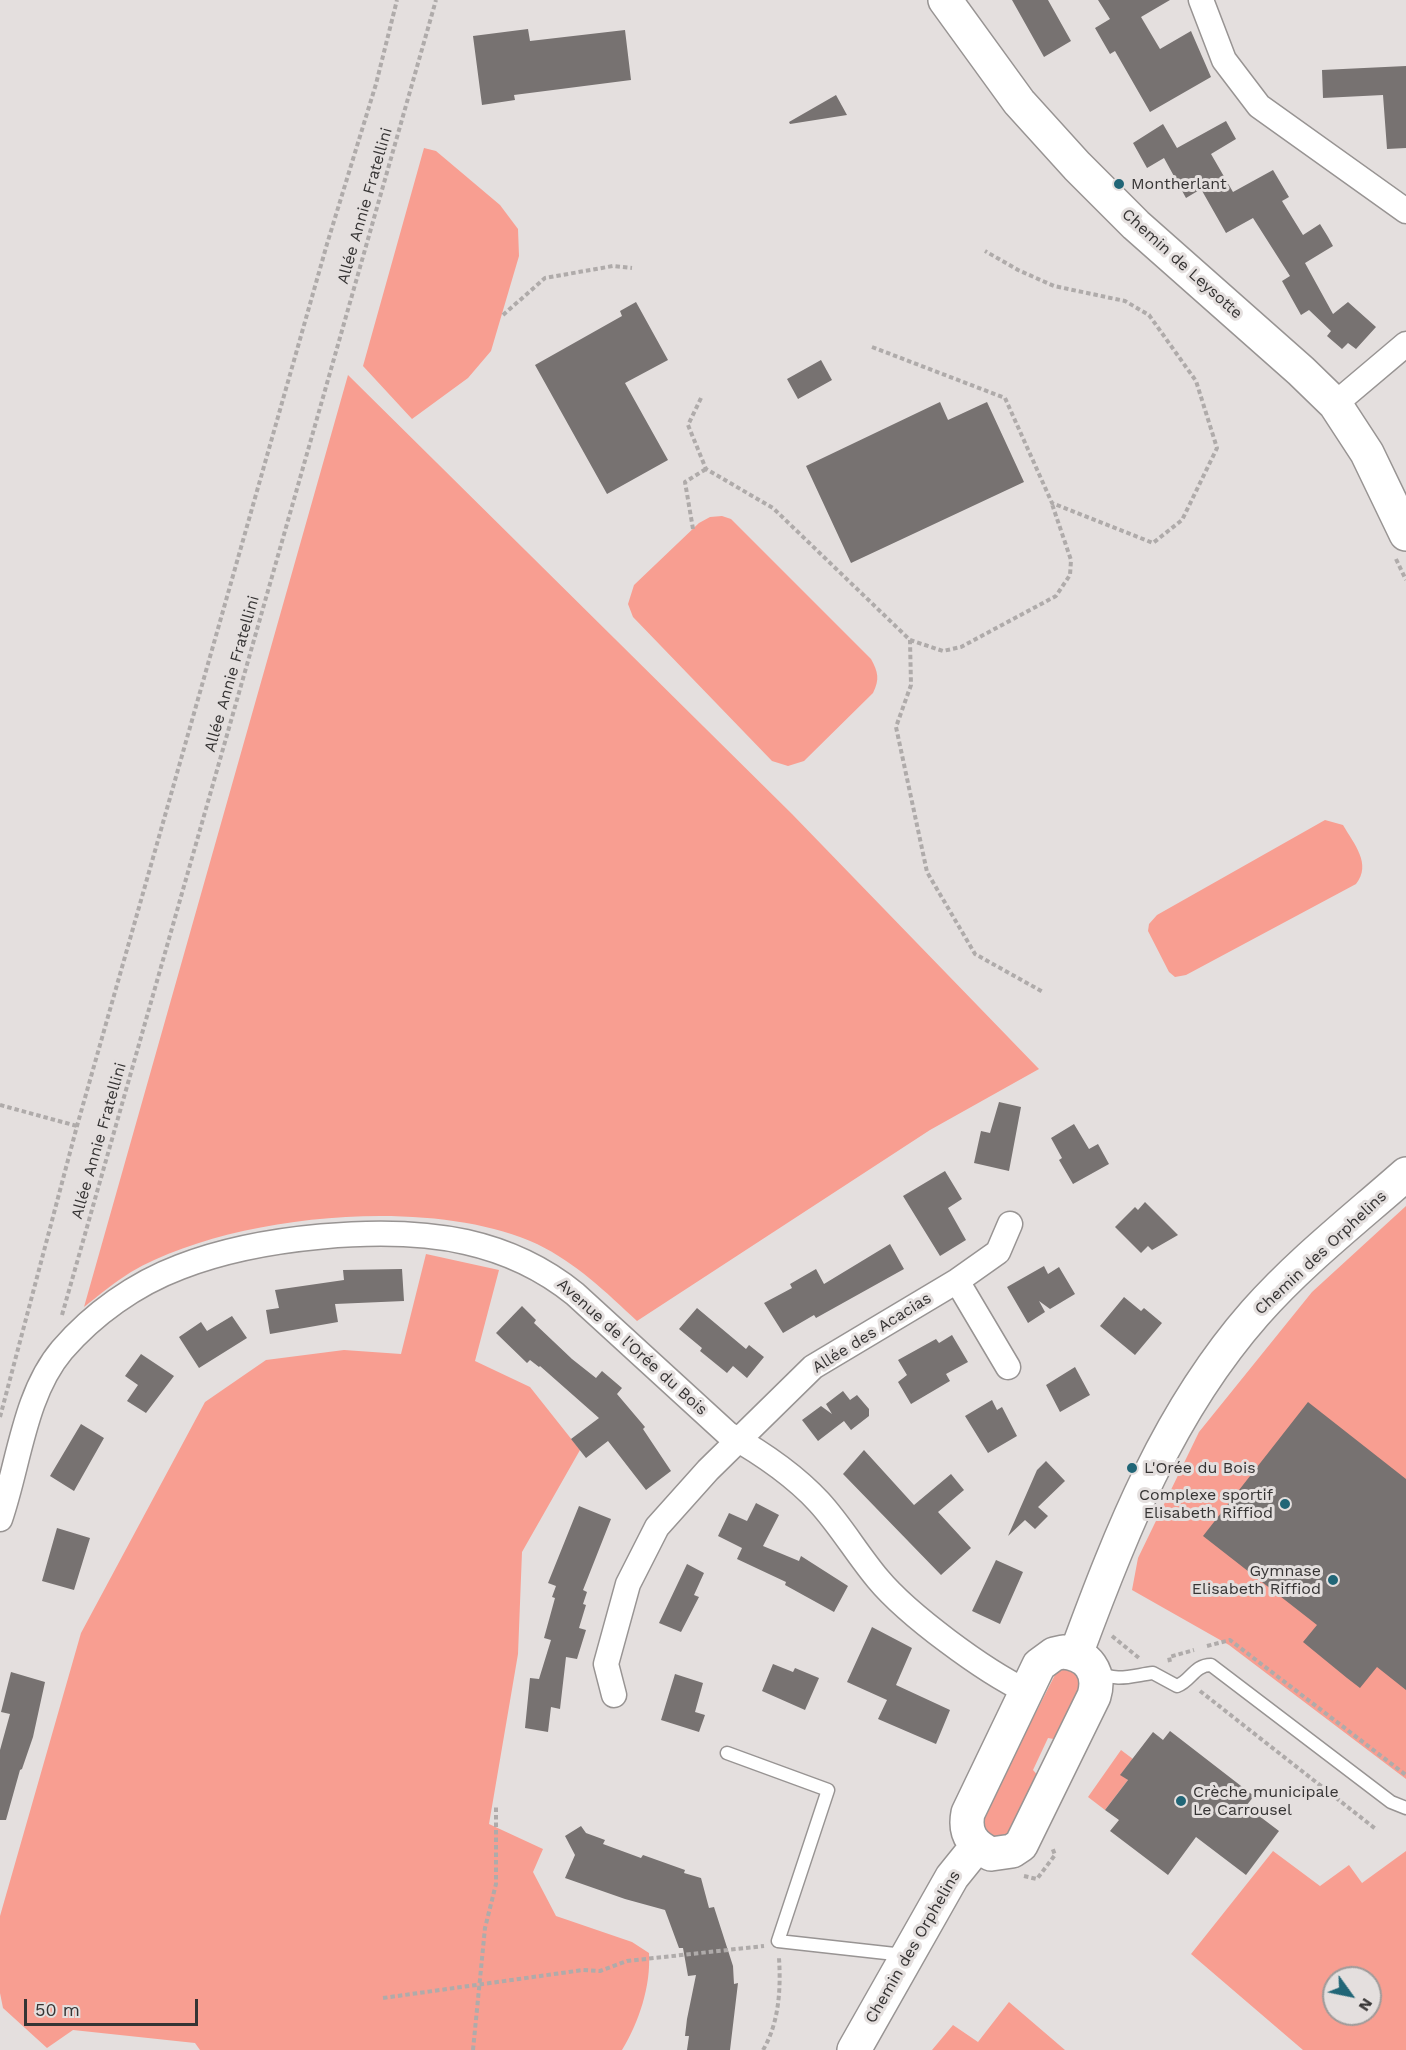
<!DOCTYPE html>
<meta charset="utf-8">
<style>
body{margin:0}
#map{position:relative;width:1406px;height:2050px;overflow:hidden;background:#e4dfde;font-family:"Work Sans",sans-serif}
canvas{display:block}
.north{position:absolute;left:1322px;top:1966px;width:60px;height:60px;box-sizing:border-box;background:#e4dfde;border:2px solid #9e9b9a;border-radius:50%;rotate:123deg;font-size:16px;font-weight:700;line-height:24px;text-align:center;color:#363434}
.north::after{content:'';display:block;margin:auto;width:21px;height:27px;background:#216677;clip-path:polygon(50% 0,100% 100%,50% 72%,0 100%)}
.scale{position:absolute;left:24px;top:1999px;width:174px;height:27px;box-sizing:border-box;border:3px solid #363434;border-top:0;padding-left:8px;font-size:18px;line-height:21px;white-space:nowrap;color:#363434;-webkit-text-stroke:4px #e4dfde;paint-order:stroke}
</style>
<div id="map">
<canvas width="1406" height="2050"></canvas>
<div class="north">N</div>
<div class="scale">50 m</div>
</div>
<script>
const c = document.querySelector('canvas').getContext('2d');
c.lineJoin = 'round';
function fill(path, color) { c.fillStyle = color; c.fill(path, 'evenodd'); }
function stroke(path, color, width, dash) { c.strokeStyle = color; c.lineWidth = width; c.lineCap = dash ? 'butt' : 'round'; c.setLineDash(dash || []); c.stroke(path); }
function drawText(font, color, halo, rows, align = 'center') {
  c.font = font + ' "Work Sans",sans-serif'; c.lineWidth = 6; c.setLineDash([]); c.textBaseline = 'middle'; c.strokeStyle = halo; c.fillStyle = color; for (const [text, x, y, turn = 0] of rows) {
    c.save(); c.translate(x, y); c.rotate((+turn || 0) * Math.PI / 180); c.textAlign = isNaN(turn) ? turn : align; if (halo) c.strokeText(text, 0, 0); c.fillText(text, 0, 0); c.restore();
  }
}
fill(new Path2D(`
 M424,148L436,151L500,205L518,229L519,256L491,351L468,378L412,419L363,366Z
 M348,375L792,814L1039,1069L930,1130L637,1321C606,1292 576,1263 537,1244C431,1195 231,1214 131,1272C115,1282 99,1295 84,1307Z
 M722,516L731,519L871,659C878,672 880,679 873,693L804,761L788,766L772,761L633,617L628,604L634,585L699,523L710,517Z
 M1325,820L1343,825C1354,844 1372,864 1356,884L1186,975L1175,977L1169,972L1148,931L1149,924L1157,915Z
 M1406,1206V1779L1229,1645L1132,1590L1138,1558L1199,1432L1312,1292Z
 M426,1254L499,1270L475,1361L530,1387L580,1450L522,1552L518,1654L489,1824L543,1849L533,1872L556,1916L632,1942L649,1953C651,1986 639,2022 622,2050H200L195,2043L73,2030L47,2048L3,2008L0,1993V1916L81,1633L205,1402L266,1360L344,1350L401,1354Z
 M1062,1667L1084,1676L1059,1740L1048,1738L1033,1770L1040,1778L1007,1838L996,1840C985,1834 983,1827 984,1814L1056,1673Z
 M1121,1750L1133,1759L1121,1774L1128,1780L1105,1810L1088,1797Z
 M1273,1851L1320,1886L1349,1865L1362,1883L1406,1851V2050H1303L1191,1954ZM1334,1978H1370V2014H1334Z
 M1009,2002L1065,2050H932L953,2025L978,2042Z`), '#f89e91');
fill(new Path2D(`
 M1012,0H1048L1071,41L1044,57Z
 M1098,0H1170L1141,17L1160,49L1191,31L1211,77L1150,112L1115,51L1110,54L1095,28L1110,19Z
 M528,29L530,41L625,30L631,80L514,95L515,100L482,105L473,36Z
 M1406,66V148L1387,149L1383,95L1323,98L1322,70Z
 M836,95L847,115L790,124L789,122Z
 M1226,121L1236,139L1211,154L1233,192L1273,170L1289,197L1282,201L1303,235L1320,224L1328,237L1333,246L1305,263L1333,314L1348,302L1376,327L1356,349L1348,343L1342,349L1327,336L1331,331L1309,310L1301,315L1282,281L1290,276L1253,218L1226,233L1201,189L1186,198L1164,158L1147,168L1133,143L1163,124L1177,148Z
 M636,302L668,360L625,383L668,460L607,494L535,365L622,316L620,311Z
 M821,360L832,380L798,399L787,379Z
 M940,402L948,420L987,402L1024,482L851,563L806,466Z
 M999,1102L1021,1107L1009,1171L974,1163L981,1131L990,1133Z
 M1074,1124L1089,1149L1098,1144L1109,1164L1073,1184L1059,1160L1062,1158L1051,1138Z
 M945,1171L962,1199L948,1208L966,1240L940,1256L903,1196Z
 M1145,1202L1178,1235L1152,1250L1148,1246L1141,1253L1115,1227L1135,1207L1138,1210Z
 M890,1244L904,1269L816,1318L814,1315L783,1333L764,1303L792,1288L790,1284L816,1269L824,1284Z
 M1044,1266L1048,1274L1059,1267L1075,1294L1050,1309L1039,1301L1045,1312L1028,1323L1007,1287Z
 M402,1269L404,1301L335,1304L338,1322L270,1334L266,1310L279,1308L275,1290L344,1280L343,1270Z
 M1124,1297L1141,1311L1144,1308L1162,1323L1135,1355L1100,1326Z
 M522,1306L536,1320L534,1323L572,1359L596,1378L602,1371L622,1388L617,1394L645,1427L643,1429L671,1471L646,1490L608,1441L586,1458L571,1439L599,1418L540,1366L539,1367L530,1360L527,1363L496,1333Z
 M697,1308L746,1349L749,1345L764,1357L747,1378L733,1366L727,1373L700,1351L702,1348L679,1329Z
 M232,1316L247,1338L199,1368L179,1337L201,1322L207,1331Z
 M952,1335L968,1362L946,1374L950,1381L911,1404L898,1382L907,1375L898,1360L936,1339L939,1343Z
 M141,1354L174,1376L146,1413L127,1401L138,1385L125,1376Z
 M1075,1367L1090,1395L1060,1412L1046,1385Z
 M843,1391L850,1400L857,1395L869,1409V1416L851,1430L844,1421L818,1441L802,1420L821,1406L832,1414L826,1404Z
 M992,1400L997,1410L1002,1407L1017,1436L988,1453L965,1416Z
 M1308,1402L1406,1479V1690L1377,1667L1360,1688L1347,1678L1303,1642L1317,1625L1203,1536Z
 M81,1424L104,1438L74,1491L50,1476Z
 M864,1450L914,1505L951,1474L964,1490L938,1512L971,1548L941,1575L843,1474Z
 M1046,1461L1065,1481L1038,1507L1048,1516L1035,1529L1025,1520L1008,1536L1037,1470Z
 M756,1503L779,1515L763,1546L799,1561L801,1556L848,1586L834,1612L785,1585L786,1582L737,1559L742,1548L718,1536L729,1513L747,1521Z
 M579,1506L611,1519L583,1590L587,1592L583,1604L586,1605L579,1628L586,1630L577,1659L566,1657L560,1709L551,1707L548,1732L525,1728L530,1678L539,1679L551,1640L544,1638L555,1598L552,1597L556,1586L548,1583Z
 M57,1528L90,1538L74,1590L42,1581Z
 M996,1560L1023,1572L1000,1624L972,1611Z
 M687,1564L704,1573L694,1595L699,1597L681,1632L659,1623Z
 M872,1627L912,1648L896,1685L950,1710L936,1744L878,1719L887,1700L847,1682Z
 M773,1664L793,1672L795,1668L819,1678L805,1710L762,1691Z
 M11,1672L45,1682L33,1737L22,1769L20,1770L6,1820H0V1750L10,1714L1,1712Z
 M675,1674L703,1683L695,1712L705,1715L699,1732L661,1720Z
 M1170,1731L1254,1796L1246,1806L1279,1831L1246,1875L1196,1837L1168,1875L1110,1831L1119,1820L1105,1810L1128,1780L1120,1775L1153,1732L1163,1740Z
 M581,1826L586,1833L605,1840L603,1844L641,1858L643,1855L685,1870L684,1873L701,1878L709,1908L714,1907L733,1966L734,1984L738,1983L730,2050H687L689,2036H685L687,2019L696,1975L688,1976L683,1948H679L665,1910L625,1899L565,1878L575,1855L565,1836Z`), '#777271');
const lane = new Path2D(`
 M1097,1671C1115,1683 1134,1675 1153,1673L1177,1686C1191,1681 1194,1665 1211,1665L1391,1802L1406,1808
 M727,1753L828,1790L778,1941L904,1955`);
const street = new Path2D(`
 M1201,0L1224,60L1259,106L1406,211
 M1335,404L1406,344
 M957,1281L1008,1367
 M0,1519C19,1464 24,1395 62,1350C93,1314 135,1284 180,1267C257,1237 385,1224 466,1242C506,1251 543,1268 575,1294L728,1434C760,1452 795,1476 819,1502C841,1526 857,1554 878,1579C908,1615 984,1671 1026,1691
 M614,1695L606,1664L628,1584L657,1527L708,1470L813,1367L957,1281L998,1252L1010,1224`);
const secondary = new Path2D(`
 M945,0L1019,102L1077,166L1136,225L1301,371L1335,404L1367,453L1406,534
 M1063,1652C1088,1654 1101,1672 1094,1696L1021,1845L1012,1851L991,1854C972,1845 964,1833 968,1813L1039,1665L1054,1654Z
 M1076,1654C1121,1532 1168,1412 1255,1313C1300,1262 1355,1219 1406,1174
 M854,2050L952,1877L977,1846`);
stroke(lane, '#989493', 15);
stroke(street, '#989493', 27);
stroke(secondary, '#989493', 36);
stroke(new Path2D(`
 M503,315L545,278L613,266L632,268
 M872,347L1005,398L1052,503L1153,543L1182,520L1217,448L1196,381L1149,315L1125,301L1054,286L1018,270L985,251
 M701,398L688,425L706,469L773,508L910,640L911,685L896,727L927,872L975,954L1043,992
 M693,529L685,482L706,469
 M1396,559L1406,580
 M910,640L943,651L961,647L1056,596L1070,575L1071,560L1052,504
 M0,1105L77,1126
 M62,1315L436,0
 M0,1417L77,1126L327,244L376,84L397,0
 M1112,1636L1139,1658
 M1207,1646L1230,1640L1406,1775
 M1170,1662L1169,1657L1194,1650
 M1200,1691L1377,1830
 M1024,1876L1037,1879L1055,1855L1052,1847
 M383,1998L583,1970L600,1971L627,1961L764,1946
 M473,2050L485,1928L496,1884V1805
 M763,2050C779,2023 781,1989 779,1958`), '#afabaa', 4, [4.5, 3]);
stroke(lane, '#fff', 12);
stroke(street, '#fff', 24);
stroke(secondary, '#fff', 33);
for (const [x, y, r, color] of [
 [1119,184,6,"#216677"],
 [1132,1468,6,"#216677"],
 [1285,1504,6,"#216677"],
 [1333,1580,6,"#216677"],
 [1181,1801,6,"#216677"]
]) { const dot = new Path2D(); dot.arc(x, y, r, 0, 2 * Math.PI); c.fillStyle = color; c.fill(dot); stroke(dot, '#e4dfde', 2); }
drawText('16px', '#363434', '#e4dfde', [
 ["Montherlant",1131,184],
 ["L'Orée du Bois",1144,1468],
 ["Complexe sportif",1273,1495,"right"],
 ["Elisabeth Riffiod",1273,1513,"right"],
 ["Gymnase",1321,1571,"right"],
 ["Elisabeth Riffiod",1321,1589,"right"],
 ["Crèche municipale",1193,1792],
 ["Le Carrousel",1193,1810]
], 'left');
drawText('16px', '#363434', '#e4dfde', [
 ["Allée Annie Fratellini",365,206,-74],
 ["Chemin de Leysotte",1182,264,42],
 ["Allée Annie Fratellini",232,674,-74],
 ["Allée Annie Fratellini",99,1141,-74],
 ["Chemin des Orphelins",1321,1253,-43],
 ["Allée des Acacias",872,1333,-32],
 ["Avenue de l'Orée du Bois",632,1347,42],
 ["Chemin des Orphelins",913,1947,-60]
]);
</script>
